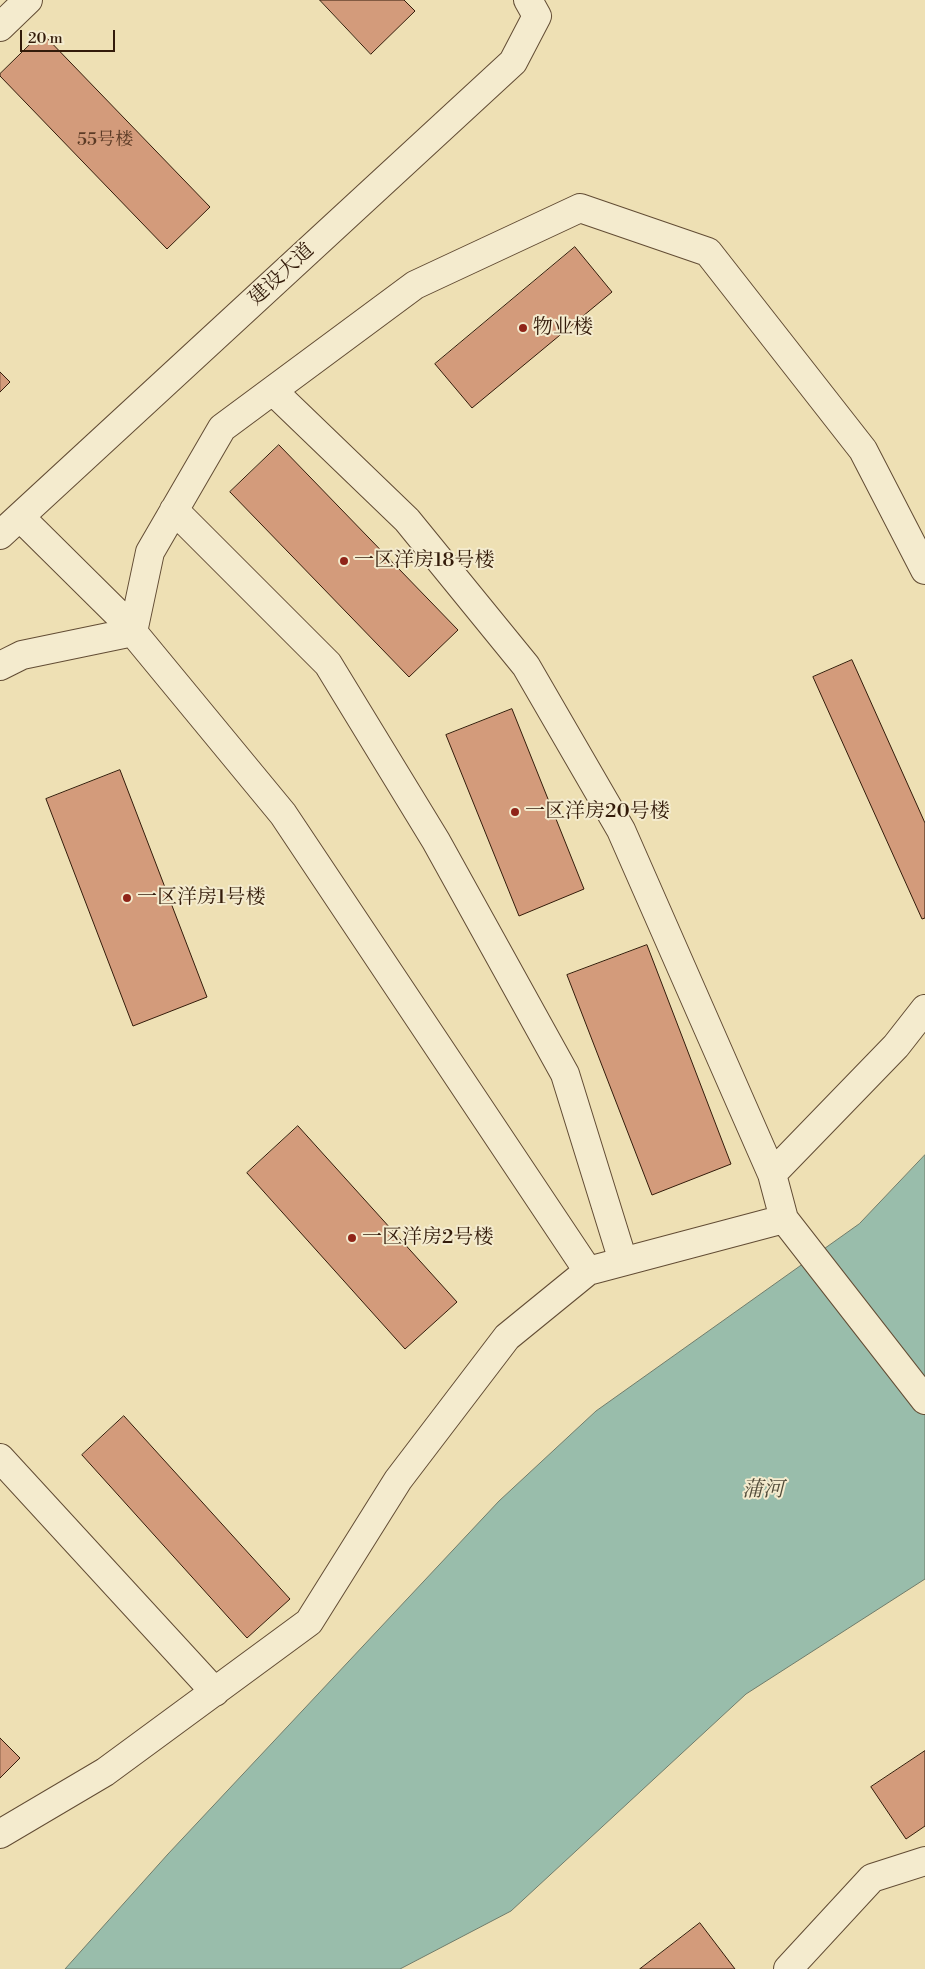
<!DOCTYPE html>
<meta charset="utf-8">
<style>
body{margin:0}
#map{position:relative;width:925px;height:1969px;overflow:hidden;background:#eee0b4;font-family:"Libre Bodoni",serif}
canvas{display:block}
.scale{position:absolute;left:20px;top:30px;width:95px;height:22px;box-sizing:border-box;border:2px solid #331b0a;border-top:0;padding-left:6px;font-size:15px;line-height:18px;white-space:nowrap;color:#331b0a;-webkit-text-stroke:4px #f4ebce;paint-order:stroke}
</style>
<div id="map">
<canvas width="925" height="1969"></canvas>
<div class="scale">20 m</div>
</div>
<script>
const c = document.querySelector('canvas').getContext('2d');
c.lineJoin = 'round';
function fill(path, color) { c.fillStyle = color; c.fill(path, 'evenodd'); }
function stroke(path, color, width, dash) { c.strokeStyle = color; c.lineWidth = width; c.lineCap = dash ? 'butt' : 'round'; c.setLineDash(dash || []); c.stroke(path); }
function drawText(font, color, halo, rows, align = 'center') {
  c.font = font + ' "Libre Bodoni","Noto Serif SC",serif'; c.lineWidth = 4; c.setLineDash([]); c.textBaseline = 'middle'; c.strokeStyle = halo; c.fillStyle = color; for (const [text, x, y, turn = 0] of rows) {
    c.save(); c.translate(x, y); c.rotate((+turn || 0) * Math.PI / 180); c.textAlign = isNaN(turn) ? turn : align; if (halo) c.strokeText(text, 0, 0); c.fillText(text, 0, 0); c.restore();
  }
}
const water = new Path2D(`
 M925,1155V1579L746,1694L511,1911L400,1969H65L168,1854L499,1501L596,1411L859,1224Z`);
fill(water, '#99bdab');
stroke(water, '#707c6b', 1);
const building = new Path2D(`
 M320,0H404L415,11L371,54Z
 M42,33L210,207L167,249L0,76V74Z
 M575,247L612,292L472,408L435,364Z
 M0,372L10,382L0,392Z
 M279,445L458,630L409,677L230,492Z
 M852,660L925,823V918L922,919L813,677Z
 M512,709L584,889L519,916L446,735Z
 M120,770L207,997L133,1026L46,799Z
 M647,945L731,1164L652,1195L567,975Z
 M298,1126L457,1302L405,1349L247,1173Z
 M124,1416L290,1599L247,1638L82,1455Z
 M0,1738L20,1758L0,1778Z
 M925,1751V1826L906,1839L871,1787Z
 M700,1923L735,1969H640Z`);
fill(building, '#d39b7b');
stroke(building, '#331b0a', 1);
const minor = new Path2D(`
 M0,27L28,0
 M273,391L407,520L526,666L621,830L772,1174L784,1219L925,1400
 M174,510L328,664L436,841L565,1074L623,1261
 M20,517L118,614L283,814L588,1271L784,1219
 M0,535L513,62L537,16L528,0
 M0,666L22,655L133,632L150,552L222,428L415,285L580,208L708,252L863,450L925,570
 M772,1174L896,1046L925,1009
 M0,1458L215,1692
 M0,1834L105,1772L309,1622L398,1480L507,1337L588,1271
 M788,1969L872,1878L925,1861`);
stroke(minor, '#624c34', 30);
stroke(minor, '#f4ebce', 28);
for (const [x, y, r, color] of [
 [523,328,5,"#8f2418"],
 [344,561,5,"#8f2418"],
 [515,812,5,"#8f2418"],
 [127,898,5,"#8f2418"],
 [352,1238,5,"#8f2418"]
]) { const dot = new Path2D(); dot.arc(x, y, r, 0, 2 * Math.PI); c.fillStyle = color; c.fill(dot); stroke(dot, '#f4ebce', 2); }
drawText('18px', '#5b3b26', null, [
 ["55号楼",105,141]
]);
drawText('20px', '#331b0a', '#f4ebce', [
 ["建设大道",282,275,-43]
]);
drawText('20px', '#331b0a', '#f4ebce', [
 ["物业楼",533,328],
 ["一区洋房18号楼",354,561],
 ["一区洋房20号楼",525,812],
 ["一区洋房1号楼",137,898],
 ["一区洋房2号楼",362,1238]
], 'left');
drawText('italic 21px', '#524c3a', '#f4ebce', [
 ["蒲河",763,1491]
]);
</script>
